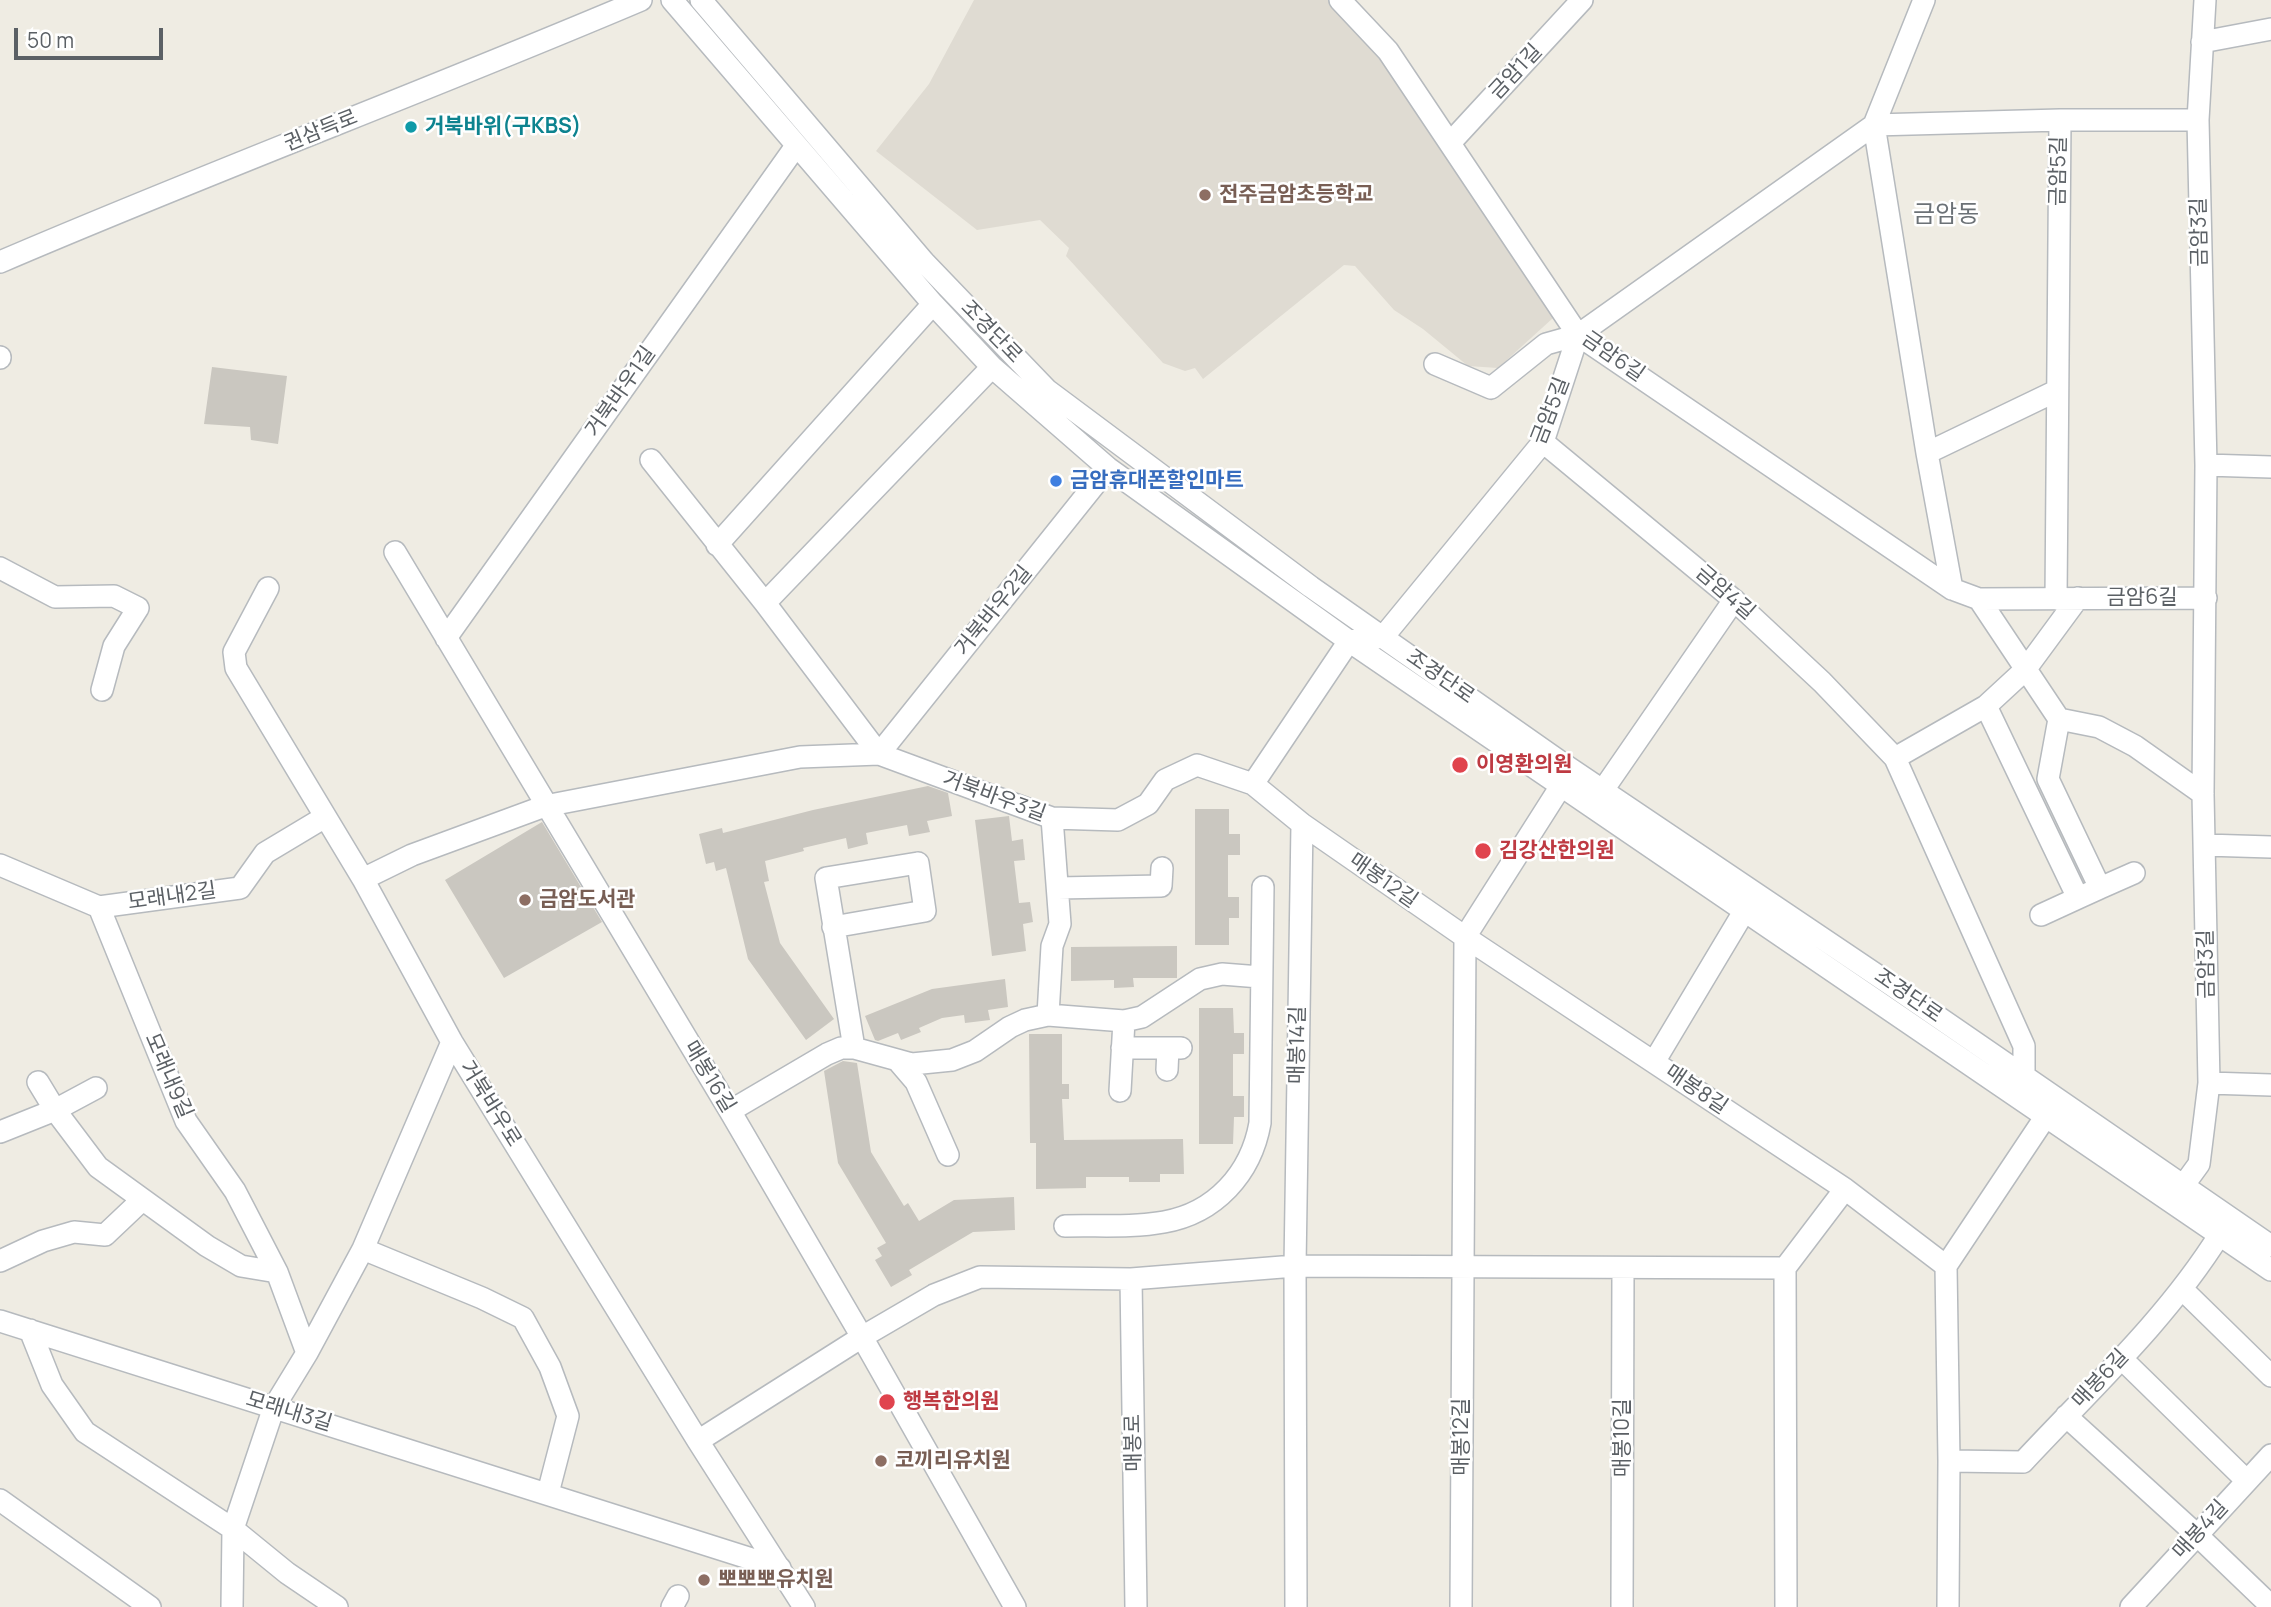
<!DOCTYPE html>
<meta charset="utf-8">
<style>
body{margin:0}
#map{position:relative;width:2271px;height:1607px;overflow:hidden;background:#efece3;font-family:Manrope,sans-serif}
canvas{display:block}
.scale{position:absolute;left:14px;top:28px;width:149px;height:32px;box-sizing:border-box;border:4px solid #5b6065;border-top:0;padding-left:9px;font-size:21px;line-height:24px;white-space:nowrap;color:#5b6065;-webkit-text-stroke:5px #fff;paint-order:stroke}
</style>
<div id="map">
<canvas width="2271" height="1607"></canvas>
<div class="scale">50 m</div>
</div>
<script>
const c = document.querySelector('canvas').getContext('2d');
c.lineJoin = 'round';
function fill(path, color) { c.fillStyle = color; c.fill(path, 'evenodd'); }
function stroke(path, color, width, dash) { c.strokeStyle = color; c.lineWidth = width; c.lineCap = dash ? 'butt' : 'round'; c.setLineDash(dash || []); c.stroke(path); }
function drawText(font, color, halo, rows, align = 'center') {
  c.font = font + ' Manrope,"Noto Sans KR",sans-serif'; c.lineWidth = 5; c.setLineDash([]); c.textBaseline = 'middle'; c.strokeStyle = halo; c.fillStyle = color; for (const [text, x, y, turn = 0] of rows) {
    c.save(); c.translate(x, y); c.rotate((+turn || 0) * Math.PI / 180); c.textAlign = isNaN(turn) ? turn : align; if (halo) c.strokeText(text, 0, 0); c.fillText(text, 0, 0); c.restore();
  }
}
fill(new Path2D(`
 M974,0H1333L1378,46L1464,170L1553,318L1498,368L1468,366L1423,329L1394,310L1355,266L1344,265L1203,379L1195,368L1185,371L1163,363L1066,256L1069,248L1040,220L977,230L876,151L929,84Z`), '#dfdbd2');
fill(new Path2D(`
 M212,367L287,376L278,444L251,440L250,427L204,424Z
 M928,786L948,793L952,816L927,821L930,832L909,836L907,825L866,833L868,844L848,849L846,838L803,848L804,851L765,861L769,881L764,882L780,943L834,1019L806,1040L748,959L726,868L716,871L714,862L706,864L699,834L722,828L723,833L813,810Z
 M1195,809H1229V834H1240V855H1228V897H1239V918H1229V945H1195Z
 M1009,816L1012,841L1023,839L1025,860L1014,861L1019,903L1030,902L1033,922L1023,924L1026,951L992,956L975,820Z
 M542,822L602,922L504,978L445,880Z
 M1177,946V978H1133L1134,987L1114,988V980L1071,981V947Z
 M1005,979L1008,1007L988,1010L990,1020L965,1023L964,1015L942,1018L919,1028L921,1032L901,1040L898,1033L878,1041L875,1040L865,1016L932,989Z
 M1199,1008H1233L1234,1033H1244V1054H1233V1096H1244V1117H1234L1233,1144H1199Z
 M1029,1034H1062V1084H1069V1099H1062L1064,1140L1183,1139L1184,1174H1160V1182H1129V1177H1086V1188L1036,1189V1143H1030Z
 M843,1061L857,1063L871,1152L904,1206L908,1203L919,1221L954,1200L1014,1197L1015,1230L973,1232L909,1270L912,1275L891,1287L875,1260L882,1256L877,1248L886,1243L838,1163L824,1071Z`), '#cac7c0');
const minor = new Path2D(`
 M672,0L933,304L992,367L1108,468L1349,641L2271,1270
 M701,0L924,262L1047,390L1311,587L1562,763L1893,986L2271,1246
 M1340,0L1388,51L1578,335L1952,589L1979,599L2206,598
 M1924,0L1874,125L1927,453L1952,589
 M2202,42L2271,29
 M1450,143L1582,0
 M0,262C212,171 429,90 641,0
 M0,357V358
 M1435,364L1491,388L1546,344L1578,335
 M1543,442L1734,600L1822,682L1895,758L2024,1046V1077
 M1927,453L2056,391
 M651,460L765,603L879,754L1108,468
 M2206,465L2271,467
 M717,545L933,304
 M395,552L730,1111L862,1337L1015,1607
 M0,568L55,597L114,596L138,608L114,646L102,690
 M268,588L234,652L236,668L363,879L452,1042L698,1441L804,1607
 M1979,599L2059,719L2099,727L2135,746L2203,794
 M2056,599L2060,120
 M765,603L992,367
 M446,638L796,146
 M1986,706L2078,898L2100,888L2048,779L2059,719
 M1895,758L1986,706L2025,670L2078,598
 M1253,784L1302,824L1465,937L1845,1189L1946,1266
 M1603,790L1734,600
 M2205,845L2271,847
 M0,865L99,907L240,888L265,853L325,817
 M363,879L412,855L545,806L800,757L879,754L1052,818L1118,820L1148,804L1165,780L1197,765L1253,784L1349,641L1383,637L1543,442L1578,335L1874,125L2060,120H2198
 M1058,888L1161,886L1162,868
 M2100,888L2134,873
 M99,907L186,1121L235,1191L277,1272L307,1353
 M2041,915L2078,898
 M833,927L925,911L918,863L826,878L854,1048
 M1048,1015L1052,946L1060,924L1052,818
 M1122,1048H1181
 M898,1061L916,1082L948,1155
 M1654,1062L1745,910
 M1167,1070L1168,1048
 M38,1082L55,1110L98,1167L207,1246L241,1266L277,1272
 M2209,1083L2271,1085
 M1120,1091L1124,1021
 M730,1111L827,1054L841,1048H854L912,1064L952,1060L975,1051L1010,1027L1025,1020L1048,1015L1124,1021L1142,1017L1200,979L1222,974L1260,977
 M0,1132L55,1110L96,1088
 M2183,1186L2199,1164L2209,1083L2203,794L2206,465L2198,120L2205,0
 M1065,1226C1097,1225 1132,1228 1164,1222C1215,1213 1251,1174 1260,1123L1263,887
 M363,1249L482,1298L523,1318L550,1367L568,1416L548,1493
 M0,1261L43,1241L74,1232L105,1235L142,1200
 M1131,1279L1136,1607
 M2182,1289L2271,1376
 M0,1321L780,1568
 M30,1330L52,1385L85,1432L233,1529L287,1573L337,1607
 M2121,1358L2246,1480
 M2066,1416L2197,1535L2271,1606
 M698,1441L862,1337L934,1295L980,1277L1131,1279L1295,1266L1785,1268
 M1949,1461L2023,1462C2091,1389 2167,1319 2220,1234
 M0,1500L150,1607
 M232,1607L233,1529L274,1407L307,1353L363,1249L452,1042
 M672,1607L678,1596
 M1296,1607L1295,1266L1302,824
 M1461,1607L1465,937L1561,786
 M1622,1607L1623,1269
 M1786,1607L1785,1268L1845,1189
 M1948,1607L1949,1461L1946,1266L2052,1107
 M2131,1607L2271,1455`);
stroke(minor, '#b6babe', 24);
stroke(minor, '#fff', 21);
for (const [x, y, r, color] of [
 [411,127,7,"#0f9aa8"],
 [1205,195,7,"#8d6e63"],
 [1056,481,7,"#3f7fe0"],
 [1460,765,9,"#e0444e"],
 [1483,851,9,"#e0444e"],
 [525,900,7,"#8d6e63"],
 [887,1402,9,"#e0444e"],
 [881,1461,7,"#8d6e63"],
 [704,1580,7,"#8d6e63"]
]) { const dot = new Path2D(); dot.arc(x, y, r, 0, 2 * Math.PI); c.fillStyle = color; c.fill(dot); stroke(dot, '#fff', 2.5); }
drawText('21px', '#5b6065', '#fff', [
 ["금암1길",1516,72,-47],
 ["권삼득로",321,131,-22],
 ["금암5길",2059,171,-89],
 ["금암3길",2200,232,-91],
 ["조경단로",991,332,46],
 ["금암6길",1613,357,35],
 ["거북바우1길",621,392,-55],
 ["금암5길",1551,411,-69],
 ["금암4길",1725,593,41],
 ["금암6길",2142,598],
 ["거북바우2길",994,611,-51],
 ["조경단로",1440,677,35],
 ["거북바우3길",994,797,20],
 ["매봉12길",1383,881,35],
 ["모래내2길",172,897,-8],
 ["금암3길",2207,964,-91],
 ["조경단로",1908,996,35],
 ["매봉14길",1298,1045,-89],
 ["모래내9길",168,1076,67],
 ["매봉16길",709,1077,59],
 ["매봉8길",1696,1090,34],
 ["거북바우로",490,1104,58],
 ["매봉6길",2101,1379,-47],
 ["모래내3길",289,1412,17],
 ["매봉12길",1462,1437,-90],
 ["매봉10길",1623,1438,-90],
 ["매봉로",1134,1443,-91],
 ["매봉4길",2201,1530,-48]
]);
drawText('bold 21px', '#0d838f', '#fff', [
 ["거북바위(구KBS)",425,127]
], 'left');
drawText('bold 21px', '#785e54', '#fff', [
 ["전주금암초등학교",1219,195],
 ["금암도서관",539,900],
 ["코끼리유치원",895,1461],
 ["뽀뽀뽀유치원",718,1580]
], 'left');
drawText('bold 21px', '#366cbe', '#fff', [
 ["금암휴대폰할인마트",1070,481]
], 'left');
drawText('bold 21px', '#be3a42', '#fff', [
 ["이영환의원",1476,765],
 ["김강산한의원",1499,851],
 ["행복한의원",903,1402]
], 'left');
drawText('24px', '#6c7277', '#fff', [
 ["금암동",1946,215]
]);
</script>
